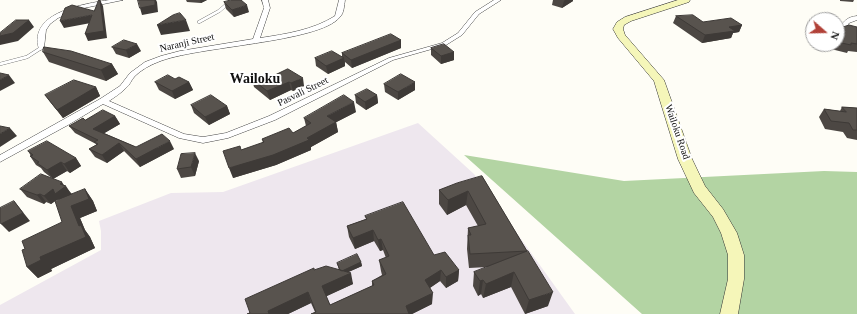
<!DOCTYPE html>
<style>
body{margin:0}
#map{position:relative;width:857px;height:314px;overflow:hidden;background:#fefdf6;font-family:"Times New Roman",serif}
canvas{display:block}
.north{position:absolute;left:805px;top:12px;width:40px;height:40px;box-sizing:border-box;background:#fff;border:1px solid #a0a0a0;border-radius:50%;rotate:110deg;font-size:11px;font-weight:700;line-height:16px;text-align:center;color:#111}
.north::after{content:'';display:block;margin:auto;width:14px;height:18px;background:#b14138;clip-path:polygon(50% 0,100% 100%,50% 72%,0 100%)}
</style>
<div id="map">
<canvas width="857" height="314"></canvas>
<div class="north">N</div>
</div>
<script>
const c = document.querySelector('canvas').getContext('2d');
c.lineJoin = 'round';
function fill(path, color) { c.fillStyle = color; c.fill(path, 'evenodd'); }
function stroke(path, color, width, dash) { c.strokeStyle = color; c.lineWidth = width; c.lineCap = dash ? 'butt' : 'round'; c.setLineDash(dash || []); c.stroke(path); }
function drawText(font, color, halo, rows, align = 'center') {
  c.font = font + ' "Times New Roman",serif'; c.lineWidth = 4; c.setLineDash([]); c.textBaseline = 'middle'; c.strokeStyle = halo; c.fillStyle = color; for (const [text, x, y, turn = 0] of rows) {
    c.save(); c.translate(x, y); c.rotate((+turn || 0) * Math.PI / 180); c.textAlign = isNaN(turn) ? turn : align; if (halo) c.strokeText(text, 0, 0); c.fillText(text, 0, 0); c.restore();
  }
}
fill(new Path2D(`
 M418,123L474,174L483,186L575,314H0V305L101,250V231L99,221L171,193L223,192Z`), '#eee7ee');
fill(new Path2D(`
 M464,155L624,181L824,171L857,172V314H642Z`), '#b3d4a3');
const lane = new Path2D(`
 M199,22L219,11L232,0
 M0,64L27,57L41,48`);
const street = new Path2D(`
 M109,0H123L79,9L58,18L50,24L46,30L44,48L41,50L39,49C28,12 84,4 109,0Z
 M262,0H268L270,8L260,38C286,34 313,30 335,16L339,0H345C344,6 344,13 340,17C319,43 196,46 158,62C150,65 141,70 135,76C131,80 130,85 126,88C121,93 115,97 109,101L184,134L203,137L226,133L269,116L389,58L442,43L458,33L475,12L494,0H501L479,14L462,35L446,45L393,60L275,120L228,138L203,143L179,138L103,104L68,125L0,162V155L100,99L120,86L130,73L145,62L161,56L180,51L253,39L264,8Z
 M857,16V20L849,23L843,32H839L838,31C843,22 846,17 857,16Z`);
const secondary = new Path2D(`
 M678,0H690L689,2L631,21L624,25L623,29L625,35L664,80L692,159L705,186L723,209L737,233L744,255V279L738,314H720L728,279V255L721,233L713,217L694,193L678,159L654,81L618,38L613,29L617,22L625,17Z`);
stroke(lane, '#444', 3.5);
stroke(street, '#444', 1);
stroke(secondary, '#333', 1);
stroke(lane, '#fff', 3);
fill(street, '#fff');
fill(secondary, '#f5f6b9');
fill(new Path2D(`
 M186,0H207L201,3L187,2Z
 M553,0H573V1L562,8L552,5Z
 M840,0H854L853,2L840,1Z
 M224,2L249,12L234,17L226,9Z
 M676,16L703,22L742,25L739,32L733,33L731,38L702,43L673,23Z
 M837,22L838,24L843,27H857V52L848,51L847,53L823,47V44H837Z
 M401,40V48L352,68L345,62V66L328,74L316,66L315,58L342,57V53Z
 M112,47L141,51L129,58L116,54Z
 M431,48L454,52V60L441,64L431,55Z
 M43,52L112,64L118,74L106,81L49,62Z
 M288,69L304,86L293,91L291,90L270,100L254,87L252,79H266Z
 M175,79L189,82L193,90L175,99L159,90L155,82Z
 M384,84L415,90L398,100L385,92Z
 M96,87L100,96L63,118L51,103L45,95Z
 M355,95H377L378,103L366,110L356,103Z
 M191,105L227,106L230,114L209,125L194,113Z
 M842,107L857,108V140L847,138L843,132L825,129L819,117L824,109L840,111Z
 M356,112L336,122L338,132L311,147V150L276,165L233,178L241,150L263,143L262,139L293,133L306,126L304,118Z
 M115,116L120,124L104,133L136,147L174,149L140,167L124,151L107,163L95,157L89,149L96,145V144L75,133L69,126L85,120Z
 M28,151L76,158L81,166L70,173L67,171L53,179L44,172L41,168L36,165L30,156H31Z
 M199,161L195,176L181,178L177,169Z
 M482,176L527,251V252L548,306L525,314L511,287L483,298L481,294L478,296L473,286L474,272L488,267L469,268L467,249L468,228L478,226L466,205L447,215L439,204V190Z
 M64,186L72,194L85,189L93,201L97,211L80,218L85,230L90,237L95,248L51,269L52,271L38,278L27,267L25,249L62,222L59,200L58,199L51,204L46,202L44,204L27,197L20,189Z
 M365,216L434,255L459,270L458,281L446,288L440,281L430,288L432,304L412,314H311L315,312L311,303L288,314H247L314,270H339L337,263L361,262L362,266L348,272L353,284L326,296L330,305L372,286V281L382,275L381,271L379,260L386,258L383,250L380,251L374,241L355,249L349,237L347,226L366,219Z`), '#4c4743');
fill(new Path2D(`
 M100,0L103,6L107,38L88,41L85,34Z
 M155,0H156L157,2L158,12L142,15L140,8Z
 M200,0H207L201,3Z
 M565,0H573V1L562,8L564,1Z
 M247,5L249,12L234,17L232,10Z
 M92,15L96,22L64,28L60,21Z
 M29,20L34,27L18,41L0,45V36Z
 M186,20L190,31L161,35L157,25Z
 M742,25L739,32L733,33L731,38L702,43L705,35L729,27Z
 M401,40V48L352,68L351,60Z
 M137,44L141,51L129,58L126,50Z
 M454,52V60L441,64V56Z
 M344,58L345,66L328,74L326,66Z
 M112,64L118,74L106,81L101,70Z
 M9,75L15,83L0,91V80Z
 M303,78L304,86L293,91L291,83Z
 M189,82L193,90L175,99L172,91Z
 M289,82L291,90L270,100L267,91Z
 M415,82V90L398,100V92Z
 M96,87L100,96L63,118L57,110Z
 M377,95L378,103L366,110L365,102Z
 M354,102L356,112L329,126L327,116Z
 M227,106L230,114L209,125L205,117Z
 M115,116L120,124L98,137L93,129Z
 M336,122L338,132L311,147V150L276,165L233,178L229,168L307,138Z
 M10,128L17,136L0,147V134Z
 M170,141L174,149L140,167L136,159Z
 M119,143L124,151L107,163L102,155Z
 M195,153L199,161L195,176L191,167Z
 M76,158L81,166L70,173L64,164Z
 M61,162L67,171L53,179L47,170Z
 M62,182L65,187L66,186L72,195L61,203L58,199L51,204L44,196Z
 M85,189L93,201L97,211L80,218L85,230L90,237L95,248L51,269L52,271L38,278L27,267L40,257L79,226L71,206Z
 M468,191L466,205L447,215L448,200Z
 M40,194L46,202L44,204L37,195Z
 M14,201L30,221L9,232L1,224Z
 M373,230L374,241L355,249L353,238Z
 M381,239L383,250L380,251L378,240Z
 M361,262L362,266L342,275L341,271Z
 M441,270L440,281L425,291V280Z
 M459,270L458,281L446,288V277Z
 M514,272L511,287L483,298L486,284Z
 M351,273L353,284L325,297L322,286Z
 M483,280L481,294L478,296L480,281Z
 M308,292L311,303L288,314H269L268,311Z
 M553,292L548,306L525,314L529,300Z
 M433,293L432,304L412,314H407L406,306Z`), '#3e3a37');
const building = new Path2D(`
 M99,0H100L104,31L85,34L92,15L60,21L65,8L72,5L94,11Z
 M138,0H155V5L140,8Z
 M231,0H241L247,5L232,10L224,2Z
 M180,13L186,20L157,25L173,15Z
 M693,15L703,22L731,18L742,25L729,27L735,31L705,35L676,16Z
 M826,18L836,20H826Z
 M16,20H29L13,33L0,36V33Z
 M837,22L838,24L843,27L849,25L857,27V44L851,43V45L837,42Z
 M391,34L401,40L351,60L342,53Z
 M124,40L137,44L126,50L112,47Z
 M444,44L454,52L441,56L431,48Z
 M44,47L71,51L112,64L101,70L43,52Z
 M332,51L344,58L326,66L315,58Z
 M288,69L303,78L291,83L289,82L267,91L252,79L261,75L266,79Z
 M0,73L9,75L0,80Z
 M401,74L415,82L398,92L384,84Z
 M168,75L175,79L179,77L189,82L172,91L155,82Z
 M74,80L96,87L57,110L45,95Z
 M367,89L377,95L365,102L355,95Z
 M211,95L227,106L205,117L191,105Z
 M344,95L354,102L327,116L336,122L307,138L309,140L273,155L229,168L223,151L240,146L241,150L264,142L262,139L289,128L293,133L311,123L304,118Z
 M842,107L857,108V130H853L849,123L831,121L824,109L846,112Z
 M103,110L115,116L93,129L136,147L162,134L170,141L136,159L119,143L102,155L89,149L98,144L94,142L98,140L69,126L83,118L85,120Z
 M0,126L10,128L0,134Z
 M47,141L76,158L64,164L61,162L47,170L37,163L39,162L30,156L33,155L28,151Z
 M195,153L191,167L177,169L181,154Z
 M41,174L62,182L60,184L66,186L55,194L53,189L44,196L40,194L37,195L20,189Z
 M482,176L527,251L470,254L468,235H471L468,228L486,224L468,191L448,200L439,190L457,183Z
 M85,189L89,199L71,206L79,226L81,225L86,237L40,257L41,260L27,267L22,250L25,249L22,241L62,222L55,201Z
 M14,201L23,213L1,224L0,222V208Z
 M403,202L434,255L445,252L459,270L446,277L441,270L425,280L433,293L406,306L409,314H311L316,312L308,292L268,311L269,314H247L250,313L245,299L314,268V270L326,266L351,273L322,286L330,305L374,285L372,281L386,274L379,260L389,256L381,239L378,240L373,230L353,238L347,226L367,219L365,216Z
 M528,251L553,292L529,300L514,272L486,284L483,280L480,281L474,272Z
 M357,254L361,262L342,271L340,270L337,263Z`);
fill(building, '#58534e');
stroke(building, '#3e3a37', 1);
drawText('10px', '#111', '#fff', [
 ["Naranji Street",187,43,-13],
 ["Pasvali Street",303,92,-26],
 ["Wailoku Road",677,132,71]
]);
drawText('bold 14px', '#111', '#fff', [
 ["Wailoku",255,79]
]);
</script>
